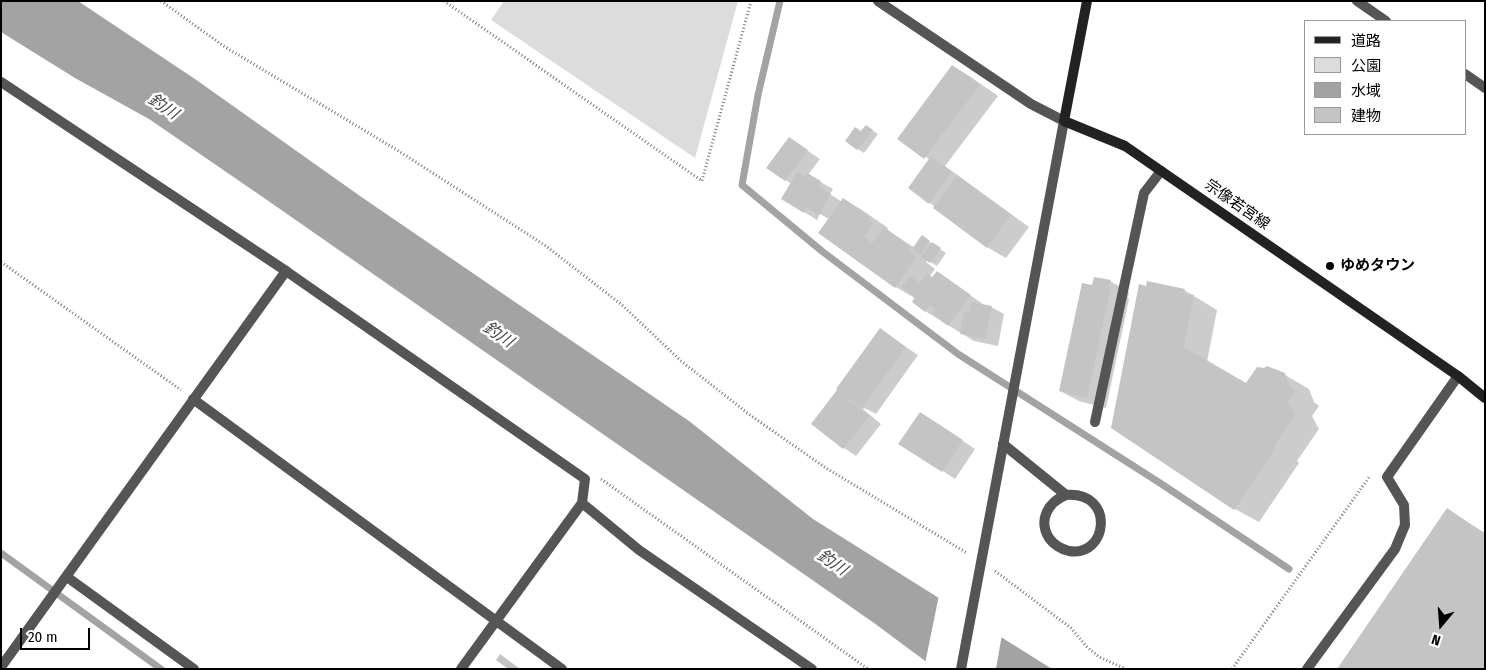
<!DOCTYPE html>
<meta charset="utf-8">
<style>
body{margin:0}
#map{position:relative;width:1486px;height:670px;overflow:hidden;background:#fff;font-family:"Fira Sans Condensed","Noto Sans JP",sans-serif}
canvas{display:block}
.frame{position:absolute;inset:0;border:2px solid #000;pointer-events:none}
.legend{position:absolute;left:1304px;top:20px;width:162px;height:115px;box-sizing:border-box;background:#fff;border:1px solid #999;margin:0;padding:6px 9px;list-style:none;font-size:15px;color:#000}
.legend li{display:flex;align-items:center;gap:10px;height:25px}
.legend b{width:25px;border:1px solid #999}
.north{position:absolute;left:1416px;top:600px;width:50px;height:50px;-webkit-text-stroke:4px #fff;paint-order:stroke;rotate:198deg;font-size:14px;font-weight:700;line-height:20px;text-align:center;color:#000}
.north::after{content:'';display:block;margin:auto;width:18px;height:22px;background:#000;clip-path:polygon(50% 0,100% 100%,50% 72%,0 100%)}
.scale{position:absolute;left:20px;top:628px;width:70px;height:22px;box-sizing:border-box;border:2px solid #000;border-top:0;padding-left:6px;font-size:15px;line-height:18px;white-space:nowrap;color:#000;-webkit-text-stroke:4px #fff;paint-order:stroke}
</style>
<div id="map">
<canvas width="1486" height="670"></canvas>
<div class="frame"></div>
<ul class="legend">
<li><b style="height:6px;background:#222"></b>道路</li>
<li><b style="height:14px;background:#dcdcdc"></b>公園</li>
<li><b style="height:14px;background:#a3a3a3"></b>水域</li>
<li><b style="height:14px;background:#c4c4c4"></b>建物</li>
</ul>
<div class="north">N</div>
<div class="scale">20 m</div>
</div>
<script>
const c = document.querySelector('canvas').getContext('2d');
c.lineJoin = 'round';
function fill(path, color) { c.fillStyle = color; c.fill(path, 'evenodd'); }
function stroke(path, color, width, dash) { c.strokeStyle = color; c.lineWidth = width; c.lineCap = dash ? 'butt' : 'round'; c.setLineDash(dash || []); c.stroke(path); }
function drawText(font, color, halo, rows, align = 'center') {
  c.font = font + ' "Fira Sans Condensed","Noto Sans JP",sans-serif'; c.lineWidth = 5; c.setLineDash([]); c.textBaseline = 'middle'; c.strokeStyle = halo; c.fillStyle = color; for (const [text, x, y, turn = 0] of rows) {
    c.save(); c.translate(x, y); c.rotate((+turn || 0) * Math.PI / 180); c.textAlign = isNaN(turn) ? turn : align; if (halo) c.strokeText(text, 0, 0); c.fillText(text, 0, 0); c.restore();
  }
}
fill(new Path2D(`
 M504,1H738L695,158L491,20Z`), '#dcdcdc');
fill(new Path2D(`
 M1,1H78L195,79L360,196L689,421L813,519L1052,669H936L874,623L267,200L149,119L75,78L1,32Z`), '#a3a3a3');
fill(new Path2D(`
 M939,595L1002,634L996,669H931L925,664Z`), '#fff');
fill(new Path2D(`
 M953,66L971,77L998,96L945,166L1029,227L1006,258L987,247L930,203V160L899,138Z
 M872,130L878,134L864,153L846,141L862,132Z
 M790,139L820,159L808,175L833,189L830,194L842,202L844,199L862,210L888,228L887,230L915,248L928,241L946,253L937,266L927,260L926,262L935,269L930,276L933,278L937,273L983,304L982,305L991,307L1004,314L998,346L974,341L925,311L916,299L896,287L829,219L820,214L817,220L783,199L792,184L785,180Z
 M1110,281L1129,292L1128,298L1129,299L1106,408L1079,401L1060,391L1093,287Z
 M1184,290L1217,310L1207,362L1247,385L1285,375L1309,389L1314,402L1319,406L1312,416L1319,429L1297,461L1299,463L1259,522L1235,509L1113,427Z
 M880,330L918,355L876,414L864,408L863,409L881,424L856,456L844,448L812,424L839,390Z
 M933,421L975,449L955,479L900,443Z
 M1448,510L1485,533V669Z`), '#0003');
stroke(new Path2D(`
 M780,1L758,95L742,185L823,252L958,354L1160,483L1289,569
 M1,553L161,669`), '#a3a3a3', 7);
fill(new Path2D(`
 M952,65L980,85L924,159L897,139Z
 M866,125L873,130L857,150L845,141L855,127L861,131Z
 M789,137L808,150L785,181L766,168Z
 M931,156L952,172L929,204L908,188Z
 M797,172L805,176L807,173L821,181L818,186L831,194L819,215L807,208L804,213L781,199Z
 M957,175L1011,215L987,248L933,208Z
 M843,198L870,217L868,220L873,223L864,236L872,243L884,227L910,246L908,250L917,257L895,288L818,233Z
 M922,235L930,241L920,255L912,249Z
 M932,242L941,248L930,263L921,257Z
 M937,271L971,295L948,326L932,314L935,309L930,305L925,312L912,302L915,297L901,287L910,276L920,283L927,273L932,277Z
 M1094,277L1111,280L1109,287H1111L1087,398L1059,391L1082,283L1092,285Z
 M1147,281L1185,289L1184,293L1194,295L1184,347L1246,383L1257,367L1264,368L1267,366L1285,373L1290,387L1296,391L1288,402L1295,415L1274,447L1276,448L1234,510L1111,428L1139,284L1146,286Z
 M971,302L992,306L985,339L960,334L964,311L969,312Z
 M880,328L906,347L862,408L839,392L869,416L843,449L811,424L837,390L836,389Z
 M920,412L963,440L942,472L898,444Z
 M1447,508L1485,534V669H1337Z
 M500,654L520,669H508L496,660Z`), '#c4c4c4');
stroke(new Path2D(`
 M161,1L225,47L397,150L546,246L622,305L681,361L750,415L826,468L967,553
 M444,1L702,181L751,1
 M1,262L181,390
 M601,479L868,669
 M995,571L1071,628L1086,646L1099,657L1126,669
 M1232,669L1370,476`), '#777', 3, [1, 2.5]);
stroke(new Path2D(`
 M1095,422L1144,193L1161,171
 M1003,444L1066,495C1116,491 1108,558 1069,551C1061,549 1054,545 1049,538C1038,520 1048,502 1066,495
 M1307,669L1395,549L1405,525L1404,505L1387,477L1458,376`), '#555', 10);
stroke(new Path2D(`
 M878,1L1031,104L1064,121
 M1357,1L1386,21
 M1465,74L1485,88
 M1,82L286,271L585,479L582,503L461,669
 M193,399L562,669
 M582,503L639,550L812,669
 M67,577L194,669`), '#555', 10);
stroke(new Path2D(`
 M1,667L286,271
 M961,669L1064,121`), '#555', 10);
stroke(new Path2D(`
 M1087,1L1064,121L1125,146L1458,376L1485,398`), '#222', 10);
for (const [x, y, r, color] of [
 [1330,266,5,"#000"]
]) { const dot = new Path2D(); dot.arc(x, y, r, 0, 2 * Math.PI); c.fillStyle = color; c.fill(dot); stroke(dot, '#fff', 2); }
drawText('15px', '#000', '#fff', [
 ["宗像若宮線",1237,205,35]
]);
drawText('bold 15px', '#000', '#fff', [
 ["ゆめタウン",1340,266]
], 'left');
drawText('italic 16px', '#444', '#fff', [
 ["釣川",163,107,34],
 ["釣川",498,335,34],
 ["釣川",832,563,34]
]);
</script>
